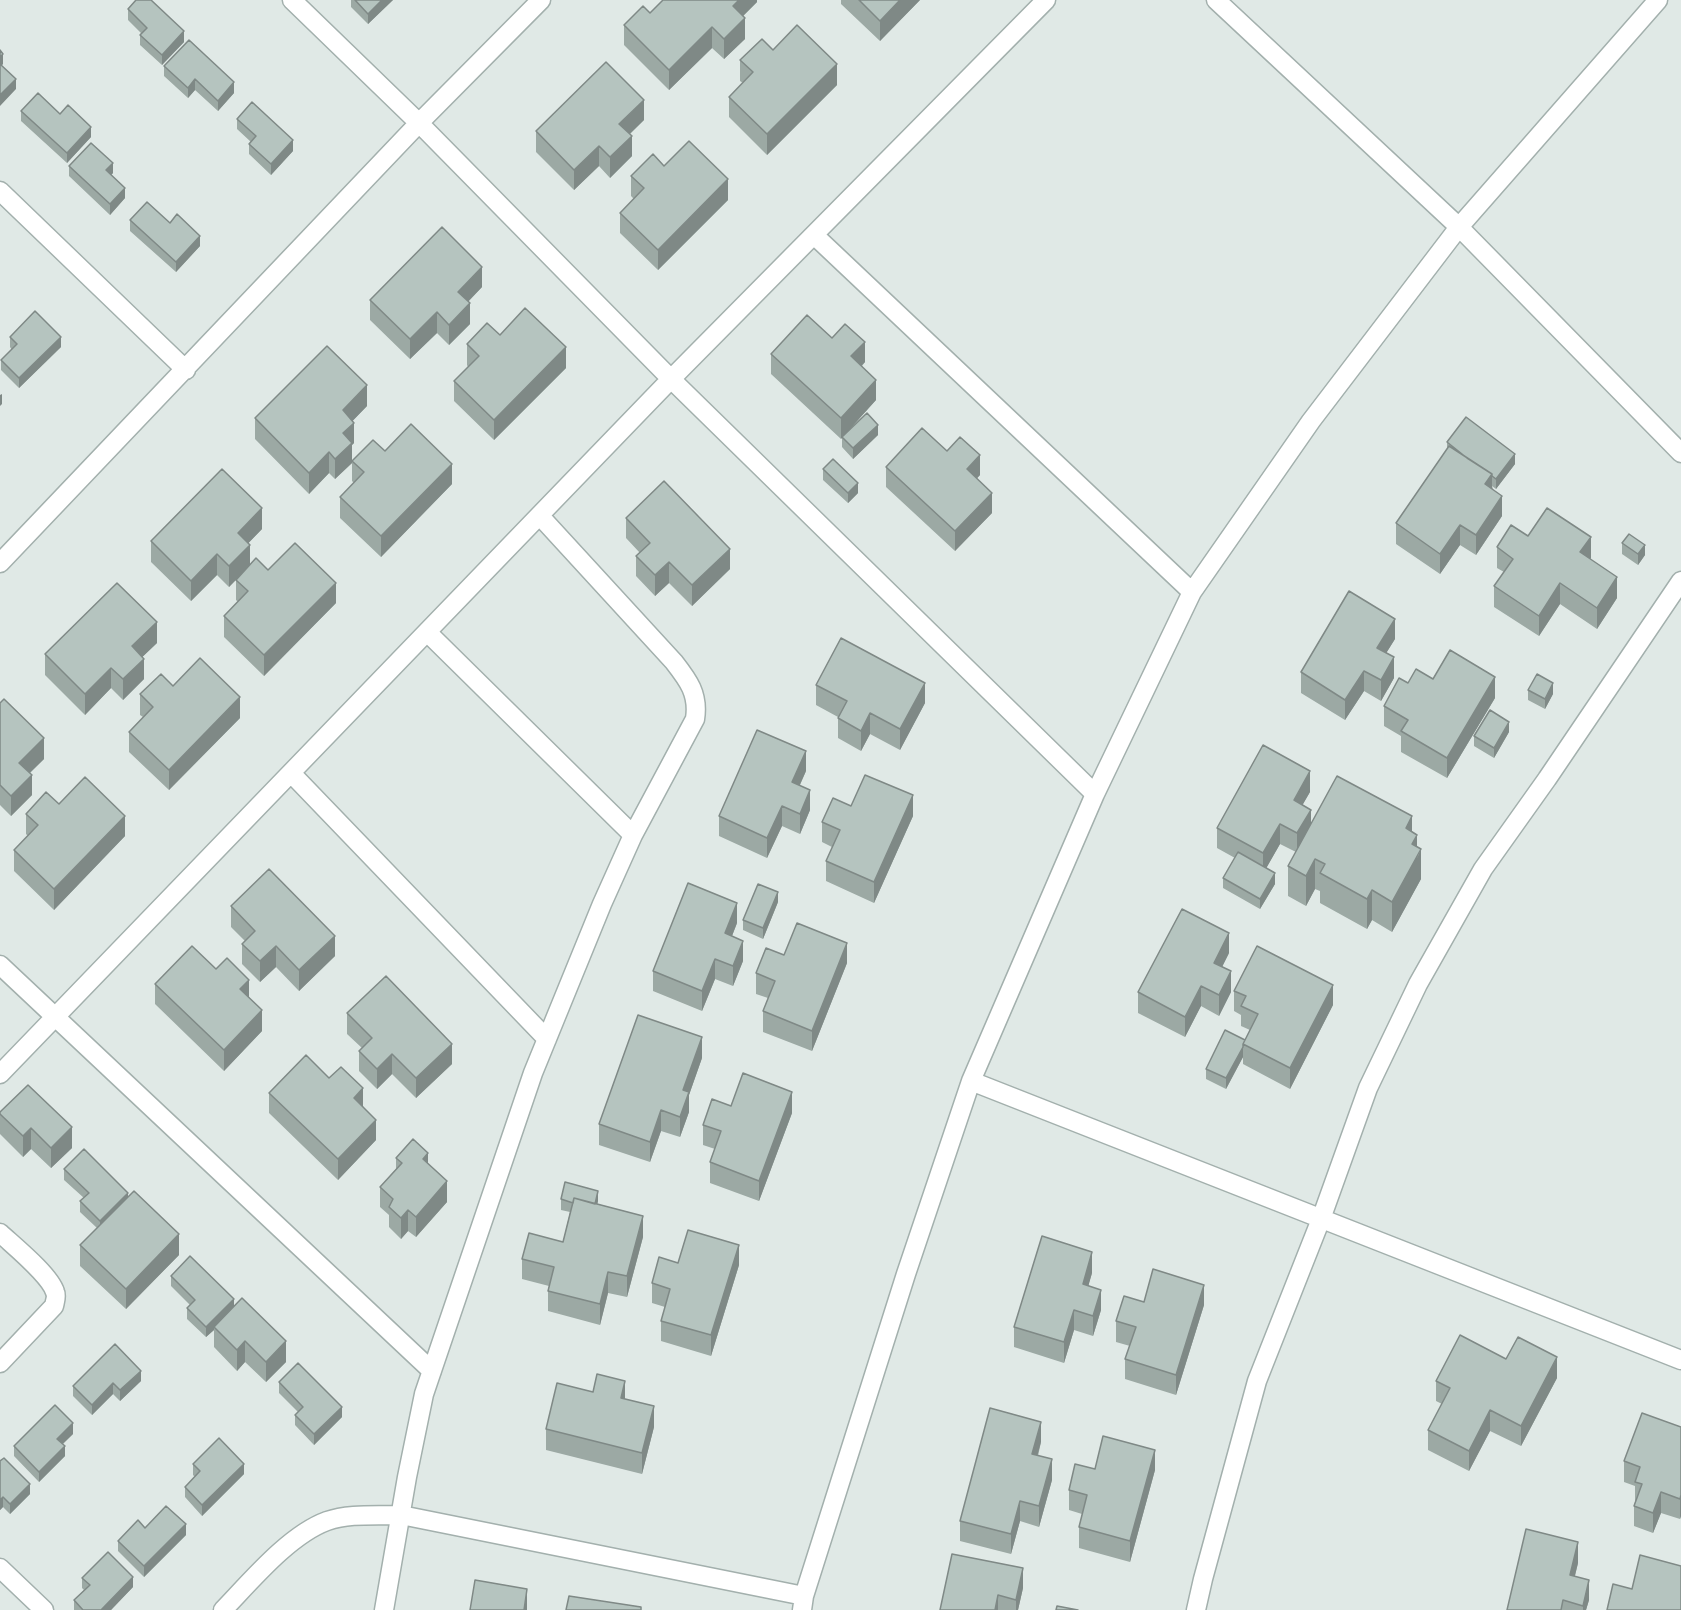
<!DOCTYPE html>
<style>
body{margin:0}
canvas{display:block;background:#e0e9e6}
</style>
<canvas width="1681" height="1610"></canvas>
<script>
const c = document.querySelector('canvas').getContext('2d');
c.lineJoin = 'round';
function stroke(path, color, width, dash) { c.strokeStyle = color; c.lineWidth = width; c.lineCap = dash ? 'butt' : 'round'; c.setLineDash(dash || []); c.stroke(path); }
function fill(path, color) { c.fillStyle = color; c.fill(path, 'evenodd'); }
const street = new Path2D(`
 M292,0L419,123L671,379L1095,794
 M1216,0L1459,227L1681,453
 M0,191L186,370
 M814,235L1192,592
 M0,563L419,123L541,0
 M427,632L633,835
 M291,773L547,1039
 M0,965L432,1371
 M0,1074L671,379L1046,0
 M971,1081L1681,1360
 M0,1233C14,1246 50,1275 55,1292C57,1296 55,1301 54,1306L0,1363
 M0,1568L44,1610
 M223,1610C251,1581 289,1535 327,1521C350,1513 377,1516 401,1515L804,1596
 M384,1610L407,1477L424,1394L533,1073L602,904L633,835L695,719C699,694 688,680 674,662L540,516
 M802,1610L804,1596L906,1274L971,1081L1095,794L1192,592L1311,421L1459,227L1658,0
 M1196,1610L1203,1579L1257,1381L1321,1219L1368,1088L1418,984L1483,869L1547,779L1681,581`);
stroke(street, '#a3b0ad', 21);
stroke(street, '#fff', 18);
fill(new Path2D(`
 M351,0H393L368,24L351,7Z
 M757,0V2L743,16L745,39L724,59L712,48L669,90L624,45V25L650,13Z
 M841,0H920L880,41L841,4Z
 M128,9L184,42L162,65L140,45V35L141,33L128,20Z
 M773,50L837,85L767,155L729,117V97L743,83L740,81V60Z
 M164,66L234,93L218,111L195,90L188,98L164,76Z
 M21,111L60,114L91,137L67,163L21,121Z
 M237,119L293,151L271,175L249,154V144L251,142L237,129Z
 M644,120L630,134L632,156L610,178L599,166L574,190L536,152V131Z
 M69,166L113,173L111,175L125,198L110,215L69,176Z
 M631,176L728,200L658,270L620,233V213L634,199L631,196Z
 M130,220L170,223L200,246L176,272L130,231Z
 M482,287L468,302L470,324L449,345L437,333L410,359L370,320V300Z
 M500,335L566,368L494,440L454,401V381L468,367L467,365V344Z
 M10,337L61,347L19,388L1,370V360L12,350L10,347Z
 M832,338L865,362L862,366L876,400L849,430L878,435L853,459L842,447V437L841,439L771,374V354Z
 M367,406L352,421L354,443L352,445V463L335,479L329,473L309,494L255,439V418Z
 M1447,442L1515,464L1496,489L1492,486L1502,516L1476,555L1460,545L1440,574L1396,544V523L1447,449Z
 M385,451L452,484L381,557L340,518V497L354,483L352,481V461Z
 M947,451L980,475L977,478L992,513L955,551L886,487V467Z
 M823,469L858,493L848,503L823,480Z
 M626,518L730,569L692,606L669,583L655,596L636,576V556L640,553L626,538Z
 M262,529L248,543L250,565L268,570L336,603L264,676L224,637V616L238,602L236,600V580L229,587L217,575L191,601L151,562V541Z
 M1528,536L1591,558L1590,559L1617,598L1597,629L1560,604L1539,636L1494,607V586L1504,572L1497,568V547Z
 M1622,543L1645,555L1638,565L1622,554Z
 M1395,639L1386,653L1394,678L1381,701L1364,691L1345,720L1301,693V672Z
 M157,643L142,657L144,679L123,700L111,688L85,715L45,675V654Z
 M1433,679L1495,698L1447,778L1401,752V736L1384,726V706L1408,683Z
 M816,685L925,703L900,750L870,734L861,751L838,738V717L816,705Z
 M173,686L240,718L169,790L129,752V732L143,717L140,715V694Z
 M1528,690L1553,694L1545,709L1528,700Z
 M0,703L44,759L30,773L32,795L11,816L0,805Z
 M1509,732L1494,758L1474,746V736Z
 M806,771L800,785L810,810L800,834L782,826L767,858L719,836V816Z
 M1310,792L1302,805L1311,825L1412,832L1417,847L1421,879L1392,932L1372,920L1367,929L1320,903V891L1315,889L1306,906L1288,896V866L1296,852L1280,844L1266,868L1275,884L1260,909L1223,888V878L1235,858L1217,848V828Z
 M59,804L125,836L54,910L14,871V850L28,836L26,834V814Z
 M851,806L913,816L874,903L826,881V861L832,847L822,842V822Z
 M778,902L763,939L743,930V920Z
 M231,906L335,956L299,991L276,967L260,982L242,964V944L245,941L231,927Z
 M737,923L732,936L743,961L733,986L715,979L702,1011L653,991V971Z
 M1229,953L1222,967L1231,992L1219,1016L1201,1006L1185,1037L1138,1013V992Z
 M784,955L847,963L812,1051L763,1032V1011L768,998L756,994V973Z
 M216,969L249,997L262,1031L224,1071L155,1004V984Z
 M1234,991L1333,1005L1290,1089L1243,1064V1057L1226,1089L1206,1079V1069L1245,1040L1250,1030L1241,1026V1015L1234,1011Z
 M347,1013L452,1064L416,1098L392,1074L377,1089L359,1071V1051L362,1048L347,1034Z
 M702,1058L689,1095V1112L680,1137L661,1131L650,1162L599,1145V1124Z
 M329,1078L363,1106L376,1140L338,1180L269,1113V1093Z
 M731,1106L792,1113L759,1201L710,1183V1162L715,1149L703,1145V1125Z
 M0,1112L72,1148L51,1168L31,1149L23,1157L0,1134Z
 M396,1158L428,1163L447,1202L416,1237L408,1231L401,1239L389,1227V1215L380,1207V1187L396,1169Z
 M64,1169L128,1197L179,1255L126,1309L80,1266V1245L97,1228L80,1212V1201L84,1198L64,1180Z
 M561,1199L598,1201L597,1204L643,1237L627,1297L608,1293L600,1325L548,1311V1291L549,1286L522,1279V1259L563,1242L570,1212L561,1210Z
 M678,1263L739,1265L711,1356L661,1341V1321L665,1307L652,1303V1283Z
 M1092,1273L1088,1286L1101,1310L1093,1336L1074,1330L1064,1363L1014,1347V1327Z
 M171,1276L234,1306L286,1362L266,1382L245,1362L237,1371L214,1347V1330L206,1337L187,1319V1308L190,1305L171,1286Z
 M1144,1302L1204,1305L1176,1395L1125,1379V1359L1130,1346L1116,1342V1321Z
 M1506,1359L1557,1378L1521,1446L1490,1431L1469,1471L1428,1450V1430L1442,1404L1436,1401V1381Z
 M141,1381L120,1401L113,1394L92,1415L73,1396V1386Z
 M279,1382L342,1417L314,1445L295,1425V1415L298,1412L279,1393Z
 M625,1399L654,1427L642,1474L546,1450V1429Z
 M1681,1427V1516L1680,1519L1661,1513L1653,1533L1634,1526V1506L1635,1502V1486L1624,1482V1461Z
 M73,1434L63,1444L65,1456L39,1482L14,1456V1446Z
 M1041,1442L1038,1456L1052,1480L1039,1527L1020,1521L1011,1554L960,1541V1521Z
 M0,1461L30,1494L10,1514L3,1507L0,1510Z
 M193,1464L244,1474L202,1516L185,1497V1487L195,1477L193,1475Z
 M1095,1469L1155,1470L1130,1562L1079,1548V1527L1082,1514L1069,1510V1490Z
 M145,1528L186,1535L144,1577L118,1551V1541Z
 M1578,1563L1575,1576L1589,1600L1586,1610H1507Z
 M82,1578L133,1587L111,1610H74V1600L84,1590L82,1588Z
 M1023,1588L1018,1610H940Z`), '#9ca9a4');
fill(new Path2D(`
 M382,0H393L368,24V14Z
 M739,0H757V2L733,26V6Z
 M900,0H920L880,41V21Z
 M745,18V39L724,59V39Z
 M712,27V48L669,90V70Z
 M184,31V42L162,65V55Z
 M3,54V64L0,68V57Z
 M837,64V85L767,155V134Z
 M16,79V89L0,106V95Z
 M195,79V90L188,98V88Z
 M234,82V93L218,111V101Z
 M644,100V120L619,144V124Z
 M91,127V137L67,163V153Z
 M632,136V156L610,178V157Z
 M293,140V151L271,175V164Z
 M599,146V166L574,190V170Z
 M113,163V173L106,180V170Z
 M728,179V200L658,270V250Z
 M125,188V198L110,215V204Z
 M200,236V246L176,272V262Z
 M482,267V287L458,312V292Z
 M470,303V324L449,345V325Z
 M437,312V333L410,359V339Z
 M61,337V347L19,388V378Z
 M865,342V362L851,376V356Z
 M566,347V368L494,440V420Z
 M876,380V400L841,439V418Z
 M367,385V406L343,431V410Z
 M2,394V404L0,406V395Z
 M354,423V443L352,445V463L335,479V459L343,433Z
 M878,425V435L853,459V448Z
 M329,452V473L309,494V473Z
 M1515,454V464L1496,489V479Z
 M980,455V475L967,489V469Z
 M452,464V484L381,557V536Z
 M1492,474V494L1485,484Z
 M858,483V493L848,503V493Z
 M992,493V513L955,551V531Z
 M1502,496V516L1476,555V535Z
 M262,508V529L238,554V533Z
 M1460,525V545L1440,574V554Z
 M1591,537V558L1580,573V552Z
 M250,545V565L229,587V566Z
 M1645,545V555L1638,565V554Z
 M730,549V569L692,606V585Z
 M217,554V575L191,601V581Z
 M669,562V583L655,596V575Z
 M1617,577V598L1597,629V608Z
 M336,583V603L264,676V655Z
 M1560,583V604L1539,636V616Z
 M1395,619V639L1377,668V648Z
 M157,622V643L132,667V646Z
 M1394,657V678L1381,701V680Z
 M144,659V679L123,700V679Z
 M111,668V688L85,715V694Z
 M1364,671V691L1345,720V700Z
 M1495,677V698L1447,778V758Z
 M925,683V703L900,750V729Z
 M1553,683V694L1545,709V699Z
 M240,697V718L169,790V770Z
 M870,713V734L861,751V731Z
 M1509,722V732L1494,758V748Z
 M44,738V759L19,783V763Z
 M806,751V771L792,802V782Z
 M1310,771V792L1294,820V800Z
 M32,775V795L11,816V796Z
 M810,790V810L800,834V814Z
 M913,795V816L874,903V882Z
 M782,806V826L767,858V838Z
 M1311,810V830L1297,853V833Z
 M125,816V836L54,910V889Z
 M1412,816V843L1417,835V858L1421,849V879L1392,932V902L1406,828Z
 M1280,824V844L1263,874V853Z
 M1315,859V889L1306,906V876Z
 M1275,873V884L1260,909V899Z
 M1372,890V920L1367,929V899Z
 M778,892V902L763,939V928Z
 M737,903V923L725,954V933Z
 M1229,933V953L1214,983V963Z
 M335,936V956L299,991V970Z
 M743,941V961L733,986V966Z
 M847,943V963L812,1051V1031Z
 M276,946V967L260,982V961Z
 M715,959V979L702,1011V991Z
 M1231,971V992L1219,1016V995Z
 M249,980V1000L240,989Z
 M1333,985V1005L1290,1089V1068Z
 M1201,986V1006L1185,1037V1017Z
 M262,1010V1031L224,1071V1050Z
 M702,1037V1058L689,1095V1112L680,1137V1117L683,1090Z
 M452,1044V1064L416,1098V1078Z
 M1243,1047V1057L1226,1089V1078Z
 M392,1054V1074L377,1089V1069Z
 M363,1088V1109L354,1098Z
 M792,1092V1113L759,1201V1181Z
 M661,1110V1131L650,1162V1142Z
 M376,1120V1140L338,1180V1159Z
 M72,1127V1148L51,1168V1148Z
 M31,1128V1149L23,1157V1136Z
 M428,1153V1174L423,1159Z
 M447,1181V1202L416,1237V1217Z
 M598,1191V1201L594,1219V1208Z
 M128,1193V1203L100,1231V1221Z
 M408,1210V1231L401,1239V1218Z
 M643,1216V1237L627,1297V1276Z
 M179,1234V1255L126,1309V1289Z
 M739,1245V1265L711,1356V1335Z
 M1092,1252V1273L1083,1305V1284Z
 M608,1272V1293L600,1325V1304Z
 M1204,1285V1305L1176,1395V1375Z
 M1101,1290V1310L1093,1336V1316Z
 M234,1299V1310L214,1327V1330L206,1337V1327Z
 M1074,1310V1330L1064,1363V1342Z
 M245,1341V1362L237,1371V1350Z
 M286,1341V1362L266,1382V1362Z
 M1557,1357V1378L1521,1446V1426Z
 M141,1371V1381L120,1401V1390Z
 M625,1381V1401L621,1398Z
 M113,1383V1394L92,1415V1405Z
 M654,1406V1427L642,1474V1453Z
 M342,1407V1417L314,1445V1434Z
 M1490,1410V1431L1469,1471V1451Z
 M1041,1422V1442L1032,1475V1454Z
 M73,1423V1434L57,1449V1439Z
 M65,1446V1456L39,1482V1472Z
 M1155,1450V1470L1130,1562V1541Z
 M1052,1459V1480L1039,1527V1506Z
 M244,1464V1474L202,1516V1505Z
 M30,1484V1494L10,1514V1504Z
 M1661,1492V1513L1653,1533V1513Z
 M1681,1495V1516L1680,1519V1499Z
 M3,1497V1507L0,1510V1500Z
 M1020,1501V1521L1011,1554V1534Z
 M186,1524V1535L144,1577V1566Z
 M1578,1542V1563L1570,1595V1575Z
 M1023,1568V1588L1018,1610H1016V1600Z
 M133,1577V1587L111,1610H101Z
 M1589,1580V1600L1586,1610H1583V1606Z
 M527,1589V1610H524Z
 M998,1595V1610H995Z`), '#7f8986');
const building = new Path2D(`
 M136,0H151L184,31L162,55L140,35L147,28L128,9Z
 M355,0H382L368,14Z
 M663,0H739L733,6L745,18L724,39L712,27L669,70L624,25L643,6L650,13Z
 M859,0H900L880,21Z
 M797,25L837,64L767,134L729,97L753,72L740,60L762,39L773,50Z
 M189,40L234,82L218,101L195,79L188,88L164,66Z
 M0,50L3,54L0,57Z
 M606,62L644,100L619,124L632,136L610,157L599,146L574,170L536,131Z
 M0,64L16,79L0,95Z
 M38,93L60,114L68,105L91,127L67,153L21,111Z
 M252,102L293,140L271,164L249,144L256,136L237,119Z
 M689,141L728,179L658,250L620,213L644,188L631,176L653,154L664,166Z
 M91,143L113,163L106,170L125,188L110,204L69,166Z
 M147,202L170,223L177,214L200,236L176,262L130,220Z
 M442,227L482,267L458,292L470,303L449,325L437,312L410,339L370,300Z
 M525,308L566,347L494,420L454,381L479,356L467,344L487,323L500,335Z
 M35,311L61,337L19,378L1,360L17,344L10,337Z
 M807,315L832,338L845,324L865,342L851,356L876,380L841,418L771,354Z
 M327,346L367,385L343,410L354,423L343,433L352,443L335,459L329,452L309,473L255,418Z
 M867,413L878,425L853,448L842,437Z
 M1466,417L1515,454L1496,479L1492,476V474L1467,458L1447,442Z
 M411,424L452,464L381,536L340,497L364,472L352,461L373,440L385,451Z
 M922,428L947,451L960,437L980,455L967,469L992,493L955,531L886,467Z
 M1449,446L1492,474L1485,484L1502,496L1476,535L1460,525L1440,554L1396,523Z
 M833,459L858,483L848,493L823,469Z
 M222,469L262,508L238,533L250,545L229,566L217,554L191,581L151,541Z
 M664,481L730,549L692,585L669,562L655,575L636,556L650,543L626,518Z
 M1547,508L1591,537L1580,552L1617,577L1597,608L1560,583L1539,616L1494,586L1513,559L1497,547L1511,525L1528,536Z
 M1629,534L1645,545L1638,554L1622,543Z
 M295,543L336,583L264,655L224,616L248,591L236,580L256,558L268,570Z
 M117,583L157,622L132,646L144,659L123,679L111,668L85,694L45,654Z
 M1349,591L1395,619L1377,648L1394,657L1381,680L1364,671L1345,700L1301,672Z
 M841,638L925,683L900,729L870,713L861,731L838,718L847,701L816,685Z
 M1450,650L1495,677L1447,758L1401,731L1408,720L1384,706L1399,678L1408,683L1416,669L1433,679Z
 M200,658L240,697L169,770L129,732L153,707L140,694L161,674L173,686Z
 M1537,674L1553,683L1545,699L1528,690Z
 M4,699L44,738L19,763L32,775L11,796L0,785V703Z
 M1490,710L1509,722L1494,748L1474,736Z
 M757,730L806,751L792,782L810,790L800,814L782,806L767,838L719,816Z
 M1263,745L1310,771L1294,800L1311,810L1297,833L1280,824L1263,853L1217,828Z
 M865,775L913,795L874,882L826,861L840,830L822,822L833,798L851,806Z
 M1337,776L1412,816L1406,828L1417,835L1412,844L1421,849L1392,902L1372,890L1367,899L1320,873L1325,864L1315,859L1306,876L1288,866Z
 M85,777L125,816L54,889L14,850L38,825L26,814L46,792L59,804Z
 M1238,852L1275,873L1260,899L1223,878Z
 M269,869L335,936L299,970L276,946L260,961L242,944L255,931L231,906Z
 M688,883L737,903L725,933L743,941L733,966L715,959L702,991L653,971Z
 M758,884L778,892L763,928L743,920Z
 M1182,909L1229,933L1214,963L1231,971L1219,995L1201,986L1185,1017L1138,992Z
 M797,923L847,943L812,1031L763,1011L775,981L756,973L766,948L784,955Z
 M192,946L216,969L227,958L249,980L240,989L262,1010L224,1050L155,984Z
 M1257,946L1333,985L1290,1068L1243,1044L1258,1014L1241,1006L1246,996L1234,991Z
 M386,976L452,1044L416,1078L392,1054L377,1069L359,1051L372,1038L347,1013Z
 M638,1015L702,1037L683,1090L689,1092L680,1117L661,1110L650,1142L599,1124Z
 M1225,1030L1245,1040L1243,1044V1047L1226,1078L1206,1069Z
 M306,1055L329,1078L341,1067L363,1088L354,1098L376,1120L338,1159L269,1093Z
 M743,1073L792,1092L759,1181L710,1162L721,1131L703,1125L712,1099L731,1106Z
 M28,1085L72,1127L51,1148L31,1128L23,1136L0,1114V1112Z
 M413,1139L428,1153L423,1159L447,1181L416,1217L408,1210L401,1218L389,1207L393,1199L380,1187L402,1163L396,1158Z
 M84,1149L128,1193L100,1221L80,1201L89,1193L64,1169Z
 M565,1182L598,1191L595,1204L574,1198L573,1203L561,1199Z
 M134,1191L179,1234L126,1289L80,1245Z
 M574,1198L643,1216L627,1276L608,1272L600,1304L548,1291L554,1267L522,1259L529,1233L563,1242Z
 M688,1230L739,1245L711,1335L661,1321L670,1289L652,1283L659,1257L678,1263Z
 M1042,1236L1092,1252L1083,1284L1101,1290L1093,1316L1074,1310L1064,1342L1014,1327Z
 M190,1256L234,1299L206,1327L187,1308L195,1300L171,1276Z
 M1153,1269L1204,1285L1176,1375L1125,1359L1136,1327L1116,1321L1124,1296L1144,1302Z
 M242,1298L286,1341L266,1362L245,1341L237,1350L214,1327Z
 M1460,1335L1506,1359L1518,1337L1557,1357L1521,1426L1490,1410L1469,1451L1428,1430L1450,1388L1436,1381Z
 M115,1344L141,1371L120,1390L113,1383L92,1405L73,1386Z
 M298,1363L342,1407L314,1434L295,1415L303,1407L279,1382Z
 M597,1374L625,1381L621,1398L654,1406L642,1453L546,1429L557,1383L593,1392Z
 M55,1405L73,1423L57,1439L65,1446L39,1472L14,1446Z
 M990,1408L1041,1422L1032,1454L1052,1459L1039,1506L1020,1501L1011,1534L960,1521Z
 M1642,1413L1681,1427V1495L1680,1499L1661,1492L1653,1513L1634,1506L1642,1484L1635,1482L1640,1467L1624,1461Z
 M1103,1436L1155,1450L1130,1541L1079,1527L1087,1495L1069,1490L1075,1464L1095,1469Z
 M219,1438L244,1464L202,1505L185,1487L200,1471L193,1464Z
 M4,1458L30,1484L10,1504L3,1497L0,1500V1461Z
 M166,1506L186,1524L144,1566L118,1541L138,1520L145,1528Z
 M1526,1529L1578,1542L1570,1575L1589,1580L1583,1606L1563,1600L1561,1610H1507Z
 M108,1552L133,1577L101,1610H83L74,1600L90,1585L82,1578Z
 M952,1554L1023,1568L1016,1600L998,1595L995,1610H940Z
 M1640,1555L1681,1566V1610H1607L1613,1584L1632,1589Z
 M475,1580L527,1589L524,1610H470Z
 M569,1596L641,1607V1610H566Z
 M1057,1606L1078,1610H1056Z`);
fill(building, '#b5c4bf');
stroke(building, '#7f8986', 1.5);
</script>
